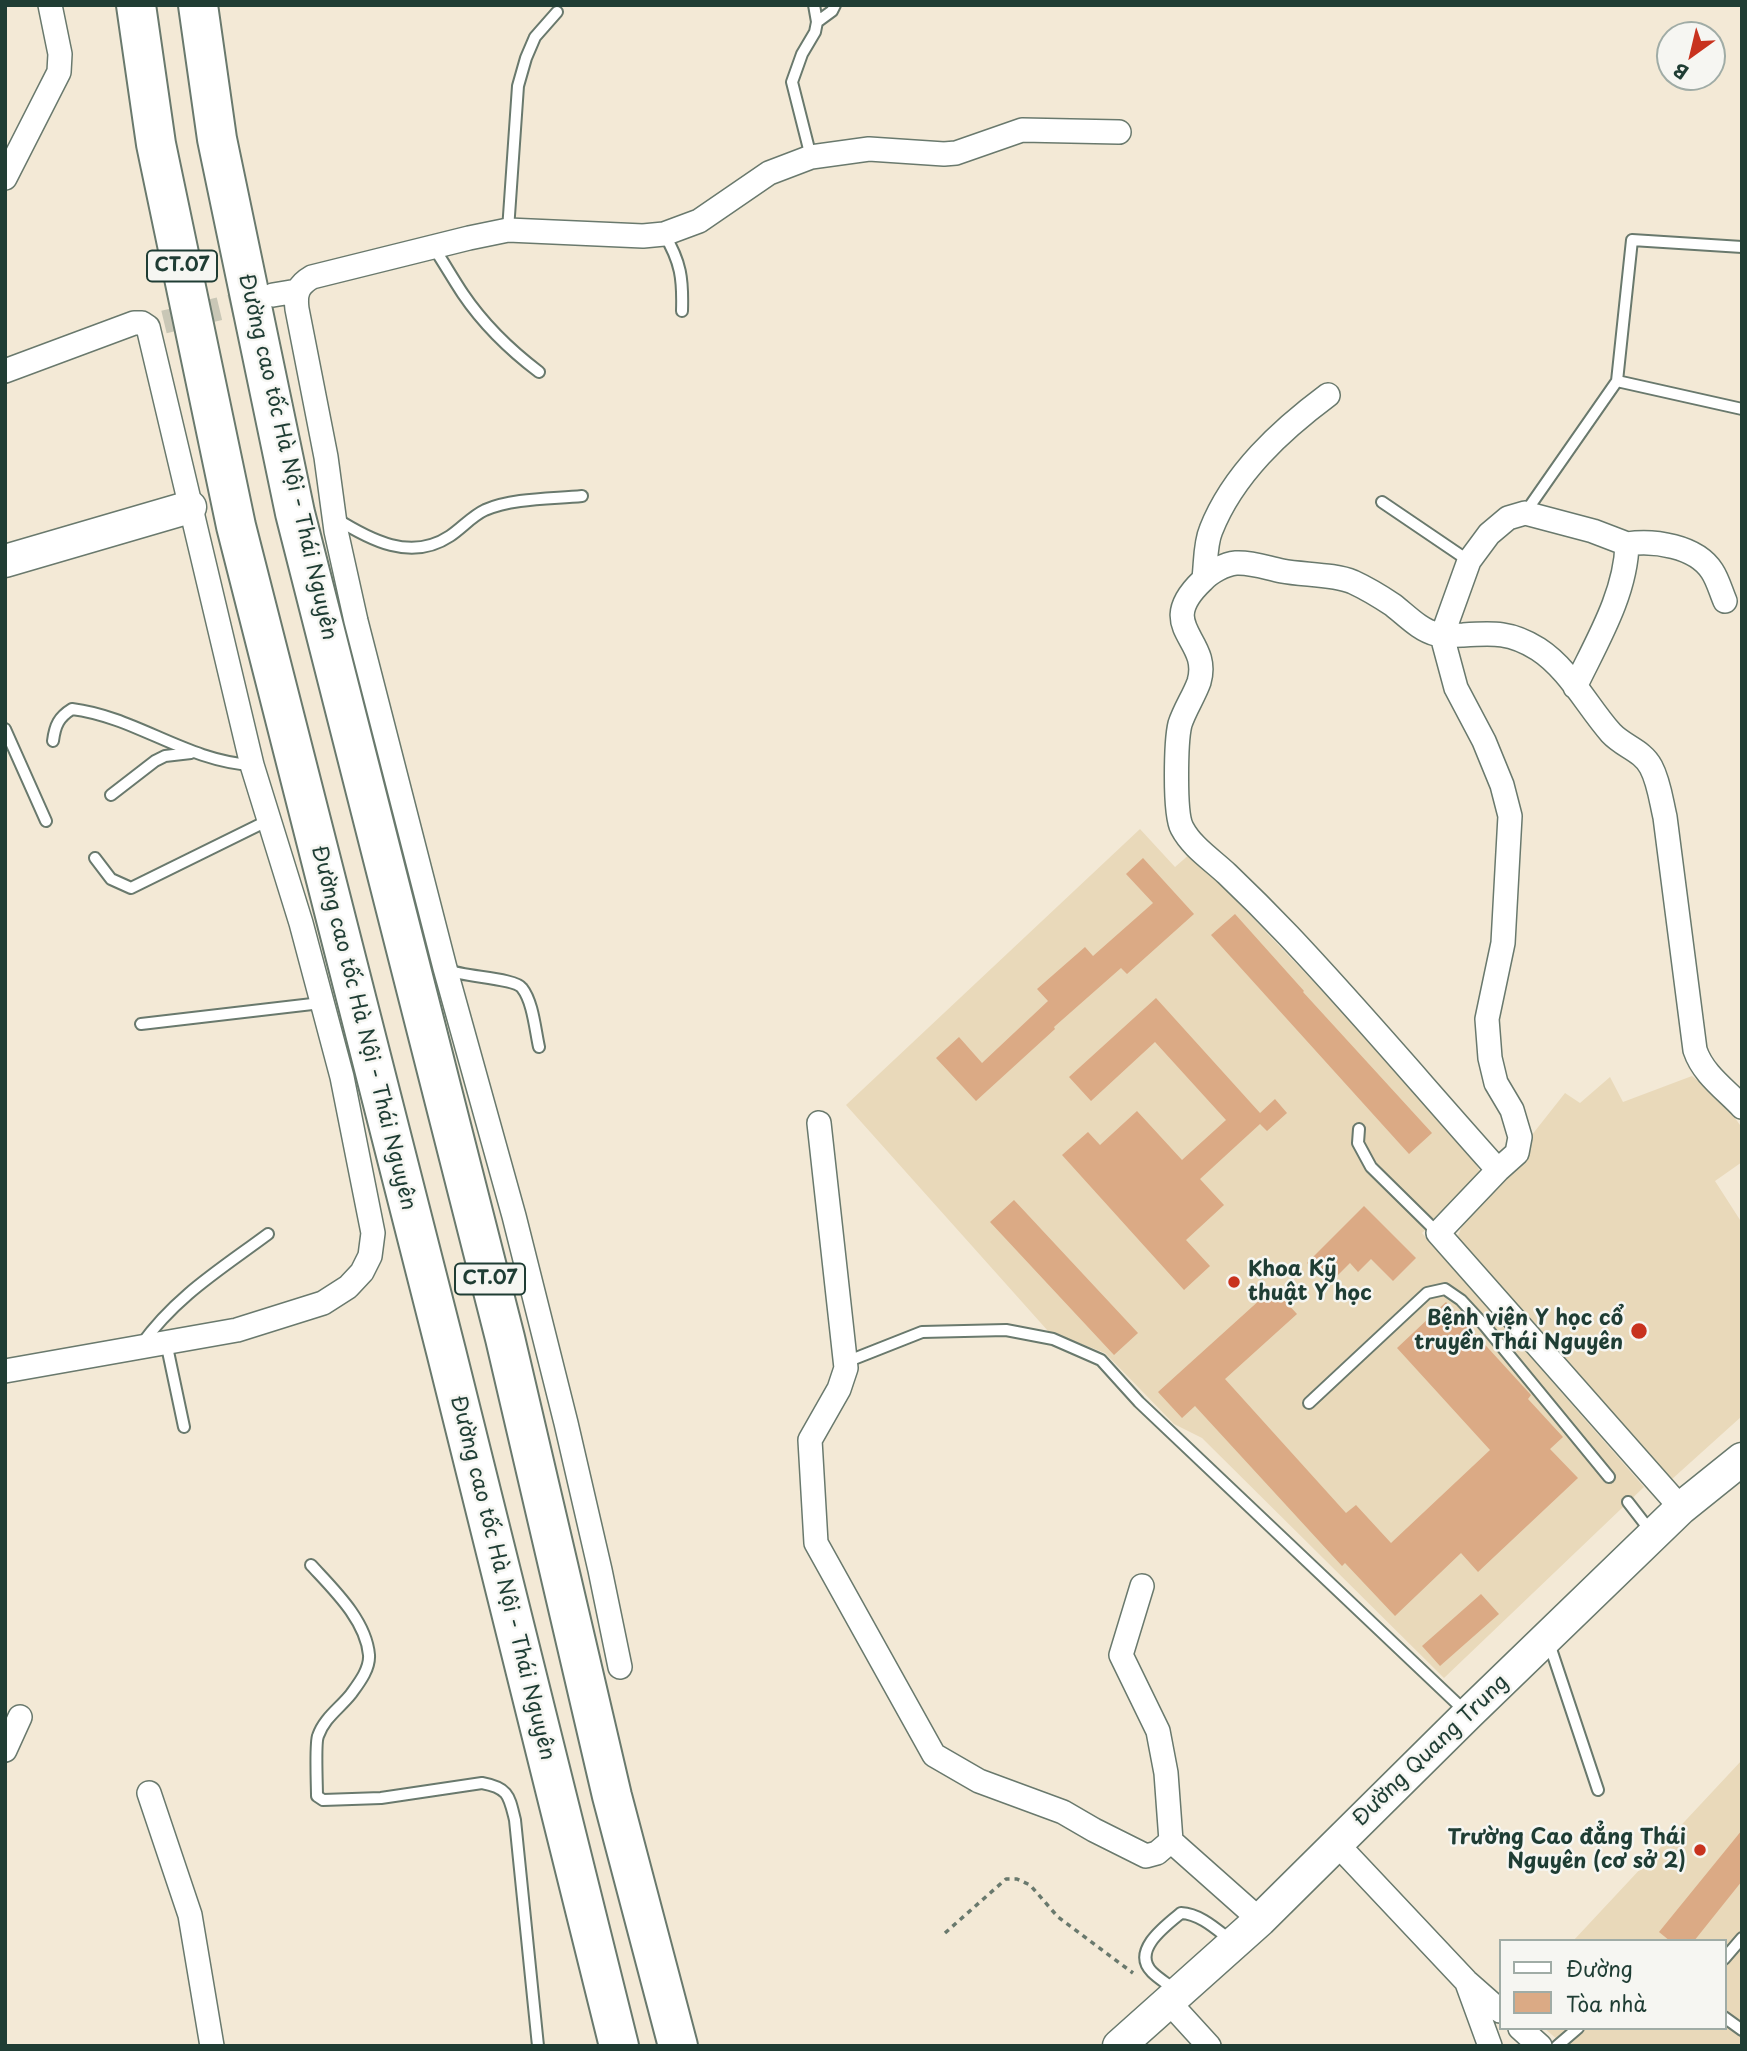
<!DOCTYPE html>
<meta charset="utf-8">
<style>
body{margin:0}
#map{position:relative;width:1747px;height:2051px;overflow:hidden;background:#f3e9d6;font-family:"Playpen Sans",sans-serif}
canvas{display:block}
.frame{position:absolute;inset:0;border:7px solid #1f3d34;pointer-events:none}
.legend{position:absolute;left:1499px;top:1939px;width:228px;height:91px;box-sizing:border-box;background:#f6f6f2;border:2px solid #a0aca6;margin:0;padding:9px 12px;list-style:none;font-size:21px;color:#1f3d34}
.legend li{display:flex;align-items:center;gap:14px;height:35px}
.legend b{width:35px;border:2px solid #a0aca6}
.north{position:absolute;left:1656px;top:21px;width:70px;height:70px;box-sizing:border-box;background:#f6f6f2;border:2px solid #a0aca6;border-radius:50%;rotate:214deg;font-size:19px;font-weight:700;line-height:28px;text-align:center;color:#1f3d34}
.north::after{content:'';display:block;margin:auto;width:24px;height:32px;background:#c8321e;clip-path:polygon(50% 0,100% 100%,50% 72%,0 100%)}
</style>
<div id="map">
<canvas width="1747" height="2051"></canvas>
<div class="frame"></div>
<ul class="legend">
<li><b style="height:9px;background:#fff"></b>Đường</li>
<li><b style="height:19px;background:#dbaa85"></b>Tòa nhà</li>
</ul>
<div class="north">B</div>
</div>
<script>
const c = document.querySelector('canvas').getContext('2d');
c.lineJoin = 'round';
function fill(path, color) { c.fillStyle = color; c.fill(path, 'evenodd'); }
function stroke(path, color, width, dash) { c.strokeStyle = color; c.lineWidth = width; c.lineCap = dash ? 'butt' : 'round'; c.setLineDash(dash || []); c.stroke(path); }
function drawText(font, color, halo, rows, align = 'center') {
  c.font = font + ' "Playpen Sans",sans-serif'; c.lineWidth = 5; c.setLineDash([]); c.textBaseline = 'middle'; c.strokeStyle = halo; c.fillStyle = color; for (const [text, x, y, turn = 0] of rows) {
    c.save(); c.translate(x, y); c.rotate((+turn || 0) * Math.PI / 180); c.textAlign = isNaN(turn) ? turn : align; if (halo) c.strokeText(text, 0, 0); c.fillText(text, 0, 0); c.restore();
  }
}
fill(new Path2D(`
 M1140,829L1175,867L1191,853L1460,1136L1482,1175L1422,1233L1644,1487L1444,1678L1202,1438L1174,1424L1105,1353L1048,1331L846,1105Z
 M1692,1076L1722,1099L1742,1128V1162L1715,1181L1742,1223V1416L1671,1480L1459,1246L1458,1236L1464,1221L1565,1093L1580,1103L1610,1077L1623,1102Z
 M1742,1760V2046H1565L1544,2028H1724V1941H1573Z`), '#e9d9ba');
fill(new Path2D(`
 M1143,858L1194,914L1127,974L1121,968L1054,1027L1055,1029L976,1101L936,1058L959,1037L982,1063L1048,1001L1037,989L1085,947L1093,956L1153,903L1126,874Z
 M1235,914L1304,991L1303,992L1432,1133L1409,1154L1211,935Z
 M1156,998L1260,1113L1275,1099L1287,1113L1267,1131L1260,1124L1200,1179L1224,1205L1186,1240L1210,1266L1184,1290L1062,1155L1088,1132L1100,1145L1137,1111L1182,1160L1226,1120L1155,1042L1091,1101L1069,1077Z
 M1014,1200L1138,1333L1114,1355L990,1222Z
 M1364,1206L1416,1258L1393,1281L1371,1259L1358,1272L1350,1263L1329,1284L1307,1263Z
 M1273,1288L1297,1314L1225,1379L1346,1513L1356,1505L1391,1543L1490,1450L1397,1348L1446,1302L1531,1395L1528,1399L1563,1437L1550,1449L1578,1478L1478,1572L1461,1553L1395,1616L1345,1563L1342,1566L1195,1406L1182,1418L1158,1392Z
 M1481,1594L1499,1614L1440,1666L1422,1646Z
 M1742,1830V1881L1694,1941H1670L1659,1932Z`), '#dbaa85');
stroke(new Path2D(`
 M164,322L260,299`), '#c9c7b6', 23, [23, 11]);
const lane = new Path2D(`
 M817,22L832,11L835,5
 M811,157L792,82L802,54L815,32L817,22L814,5
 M508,230L518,86L526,58L535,37L557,12
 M664,234C681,262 683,279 682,311
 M434,248C444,263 453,279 463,294C484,325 510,350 539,372
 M1617,381L1742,409
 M1382,502L1469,561
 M1525,513L1617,381L1632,240L1742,247
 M335,518C370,540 411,562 450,536C462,528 472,516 485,510C513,498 551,499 582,496
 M5,729L46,821
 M53,741C55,725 59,717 72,709C136,717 186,761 252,765
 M111,795L155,761L165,756L191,753
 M95,858L111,879L131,888L269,820
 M448,970C464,977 515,978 522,988C533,1002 535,1029 539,1047
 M141,1024L321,1003
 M1359,1129L1358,1143L1371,1167L1438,1233
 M166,1342L184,1427
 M141,1345C176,1296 221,1269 268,1234
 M846,1362L922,1332L1006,1330L1053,1339L1101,1360L1139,1402L1466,1712
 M1309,1403L1427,1293L1445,1289L1461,1300L1485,1326L1609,1477
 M1628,1502L1652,1533
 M311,1565C333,1589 366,1620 369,1655C370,1669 359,1683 351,1694C340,1708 324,1718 318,1736C315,1743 317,1785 317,1796L323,1800L381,1798L482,1783C509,1788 509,1796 515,1820L538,2046
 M1548,1640L1598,1790
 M1724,1959L1742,1938
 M1175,1990C1168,1984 1159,1979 1152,1972C1131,1951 1165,1926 1181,1913C1201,1914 1217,1930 1233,1942
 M1724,2017L1742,2030
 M1557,2046L1578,2028`);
const street = new Path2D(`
 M5,178L59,72L60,54L50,5
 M273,295L297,291
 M5,371L134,323H142L148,327L252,765L301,923L342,1077L373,1233L370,1256L362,1272L348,1287L323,1303L237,1330L5,1371
 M1627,544C1654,540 1696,546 1712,571C1718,580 1721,592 1725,601
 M1204,578C1206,563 1205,544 1211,530C1233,474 1281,430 1328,395
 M819,1123L846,1368L839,1389L810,1440L816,1543L934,1755L979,1781L1063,1812L1094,1830L1146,1856L1157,1853L1171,1841L1260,1920
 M1498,1170L1517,1153L1520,1137L1512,1110L1496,1083L1490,1058L1487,1019L1503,943L1510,816L1502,785L1484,741L1456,688L1442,636L1469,561L1489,534L1508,518L1525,513L1593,531L1627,544C1626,594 1596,643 1575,687
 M1681,1508L1438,1233L1498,1170C1428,1092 1360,1011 1288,935C1268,914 1248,894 1227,874C1211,859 1192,847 1182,828C1174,813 1176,740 1180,724C1185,709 1194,696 1199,682C1212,638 1153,628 1202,581C1210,572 1225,564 1236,563C1252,562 1267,568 1282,571C1303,575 1334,574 1353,582C1366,588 1381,597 1393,605C1407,616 1420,630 1436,634C1445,637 1454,635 1463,635C1494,633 1511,632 1538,649C1569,669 1587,706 1611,733C1624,747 1642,750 1651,767C1659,782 1661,800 1665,817L1695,1050C1703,1074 1725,1089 1742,1107
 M1142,1586L1121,1655L1158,1731L1166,1773L1171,1841
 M620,1667L600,1570L566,1423L514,1216L445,968L356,621L336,531L326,457L297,309C295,293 298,285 312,277L469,238L508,230L643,236L664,234L699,221L769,173L811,157L869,149L944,154L956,153L1022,130L1119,132
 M5,1750L20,1717
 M149,1793L190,1915L212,2046
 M1337,1844L1466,1981L1500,2011
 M1467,1983L1490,2046
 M1167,2000L1209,2046
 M1520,2028L1540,2046`);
const secondary = new Path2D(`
 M5,561L190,507
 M1119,2046L1260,1920L1468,1714L1681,1508L1742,1459`);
const highway = new Path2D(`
 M136,5L156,144L236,526L446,1351L619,2046
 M198,5L217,139L295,513L505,1338L612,1796L678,2046`);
stroke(lane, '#69796d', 14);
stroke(street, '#69796d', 26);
stroke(secondary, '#69796d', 35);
stroke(highway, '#69796d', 42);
stroke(new Path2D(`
 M945,1933L1006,1879H1017L1030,1885L1058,1917L1133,1973`), '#69796d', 3.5, [5, 5]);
stroke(lane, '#fff', 10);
stroke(street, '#fff', 23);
stroke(secondary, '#fff', 32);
stroke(highway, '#fff', 38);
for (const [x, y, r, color] of [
 [1234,1282,7,"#c8321e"],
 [1639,1331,9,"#c8321e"],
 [1700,1850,7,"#c8321e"]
]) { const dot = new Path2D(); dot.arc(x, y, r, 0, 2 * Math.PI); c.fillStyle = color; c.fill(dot); stroke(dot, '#f6f6f2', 2.5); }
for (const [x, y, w] of [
 [182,266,70],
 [490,1279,70]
]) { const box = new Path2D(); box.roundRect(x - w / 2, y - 15.5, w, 31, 5); c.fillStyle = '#f6f6f2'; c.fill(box); stroke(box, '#1f3d34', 2); }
drawText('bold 19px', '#1f3d34', null, [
 ["CT.07",182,266],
 ["CT.07",490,1279]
]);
drawText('21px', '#1f3d34', '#f6f6f2', [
 ["Đường cao tốc Hà Nội - Thái Nguyên",287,457,77],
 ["Đường cao tốc Hà Nội - Thái Nguyên",363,1028,76],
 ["Đường cao tốc Hà Nội - Thái Nguyên",502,1578,76],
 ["Đường Quang Trung",1431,1751,-44]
]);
drawText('bold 21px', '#1f3d34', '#f6f6f2', [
 ["Khoa Kỹ",1248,1270,"left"],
 ["thuật Y học",1248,1294,"left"],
 ["Bệnh viện Y học cổ",1623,1319],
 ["truyền Thái Nguyên",1623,1343],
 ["Trường Cao đẳng Thái",1686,1838],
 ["Nguyên (cơ sở 2)",1686,1862]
], 'right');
</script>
